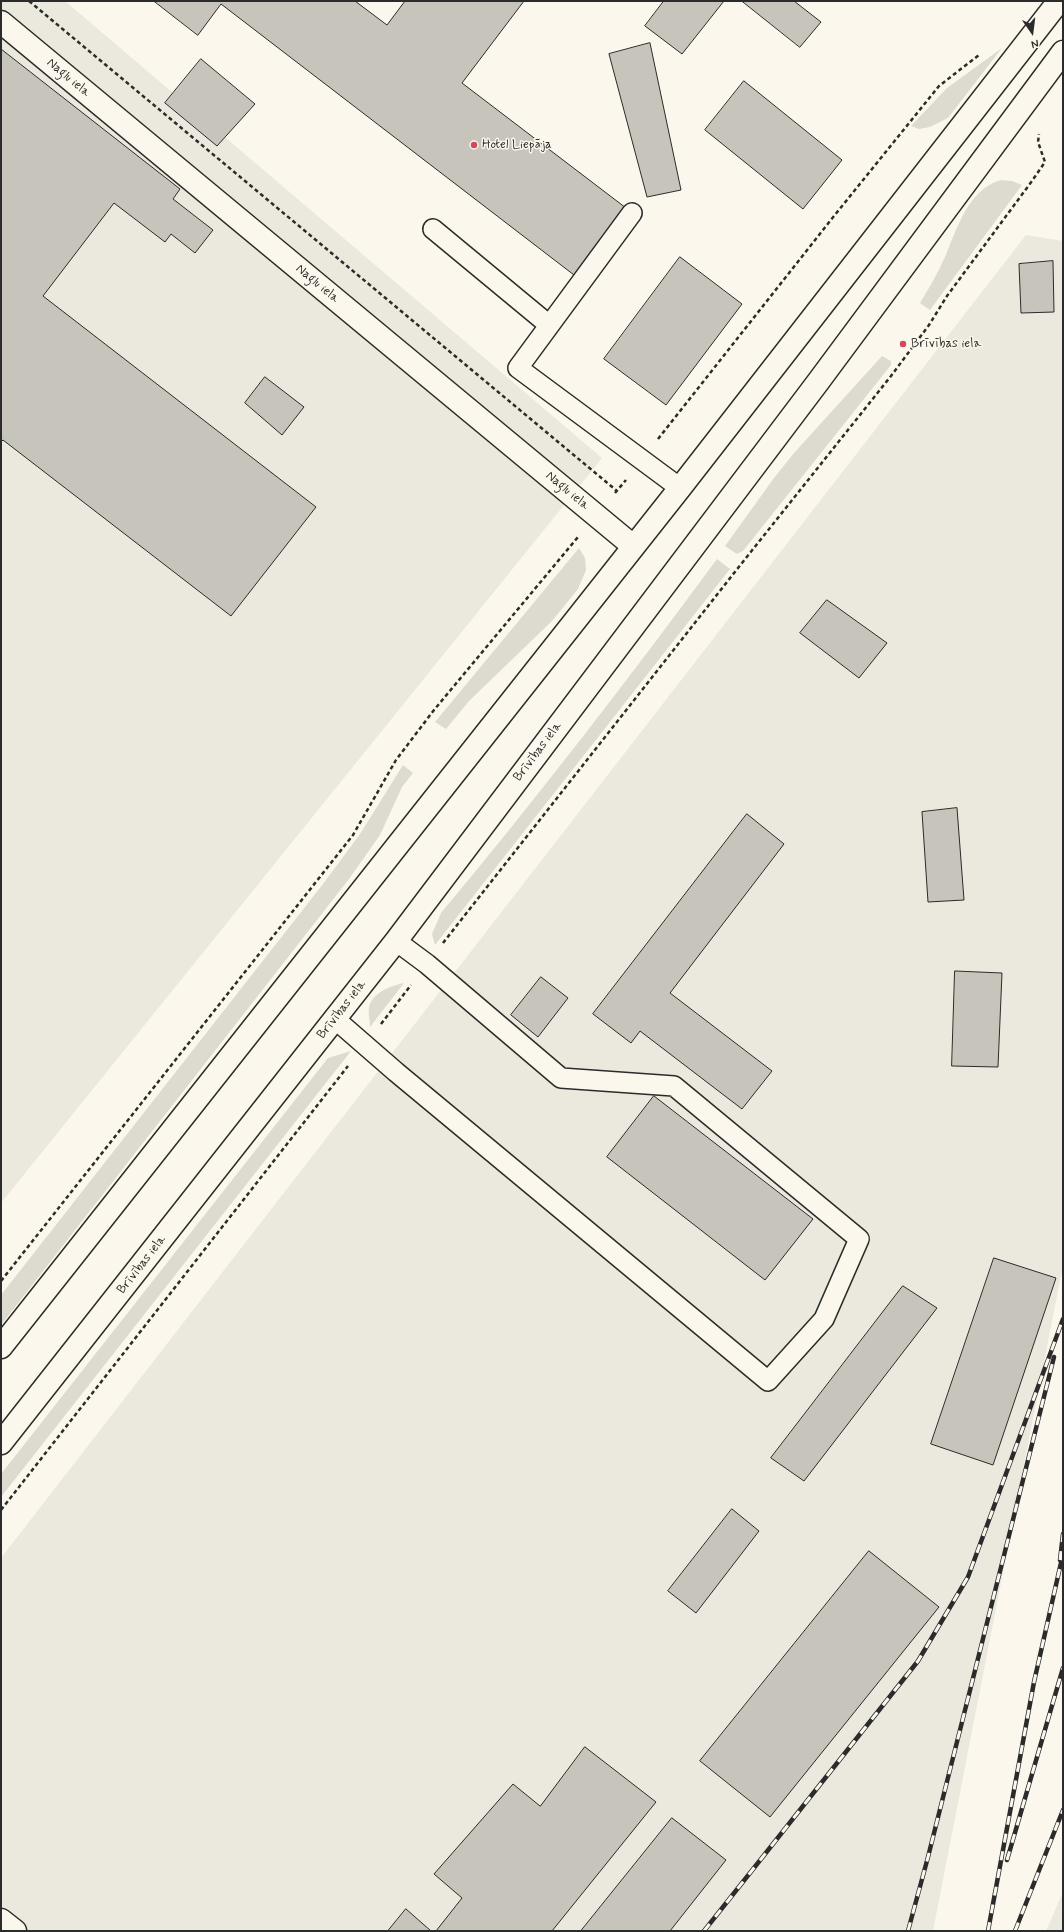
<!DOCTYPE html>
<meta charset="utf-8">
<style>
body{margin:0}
#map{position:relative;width:1064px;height:1932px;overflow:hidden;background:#fbf7ec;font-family:Mynerve,sans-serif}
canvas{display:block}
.frame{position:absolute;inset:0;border:2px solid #2b2b2b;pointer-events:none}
.north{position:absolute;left:1012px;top:12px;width:40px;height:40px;-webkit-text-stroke:3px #fbf7ec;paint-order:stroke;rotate:166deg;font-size:11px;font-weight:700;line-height:16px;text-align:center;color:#2b2b2b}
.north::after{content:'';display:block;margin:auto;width:14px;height:18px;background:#2b2b2b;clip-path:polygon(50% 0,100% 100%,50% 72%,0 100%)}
</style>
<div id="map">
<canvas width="1064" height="1932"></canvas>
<div class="frame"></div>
<div class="north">N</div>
</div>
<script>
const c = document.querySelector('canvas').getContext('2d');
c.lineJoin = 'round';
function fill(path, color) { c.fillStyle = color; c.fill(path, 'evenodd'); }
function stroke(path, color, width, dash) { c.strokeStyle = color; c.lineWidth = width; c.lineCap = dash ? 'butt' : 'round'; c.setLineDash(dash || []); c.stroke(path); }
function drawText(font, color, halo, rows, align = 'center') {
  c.font = font + ' Mynerve,sans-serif'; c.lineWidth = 3; c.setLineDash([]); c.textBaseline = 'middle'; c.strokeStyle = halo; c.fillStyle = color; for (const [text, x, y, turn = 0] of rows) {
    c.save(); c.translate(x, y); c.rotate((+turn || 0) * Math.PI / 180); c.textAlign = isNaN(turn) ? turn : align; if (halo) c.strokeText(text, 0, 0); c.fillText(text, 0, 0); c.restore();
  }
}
fill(new Path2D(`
 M1,1H65L602,458L1,1203Z
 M1026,235L1063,241V1265L933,1931H1V1558Z
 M1063,1892V1931H1046Z`), '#ebe8de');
fill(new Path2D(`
 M1002,48L948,118L930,127L919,129L911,126L947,88Z
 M1001,180L1012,181L1022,185L930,310L920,303C929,288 938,273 945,257C957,229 968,189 1001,180Z
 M882,356L891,361V365L743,551L737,554L725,546L774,478L794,453Z
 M579,548L585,558L586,570L578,589L552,621L469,701L446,729L435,722Z
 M717,559L730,569L435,945L432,934L441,913C537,798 628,680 717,559Z
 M403,765L413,773L402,787L380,835L349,879L1,1325V1295L323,884L360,834Z
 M404,983L370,1027C370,1021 368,1013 369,1007C373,992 391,986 404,983Z
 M351,1051L1,1497V1474L328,1058Z`), '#dddad0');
const building = new Path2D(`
 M154,1H355L387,25L405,1H524L462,83L626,208L574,275L221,4L198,35Z
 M664,1H724L682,54L645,26Z
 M742,1H794L821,22L800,47Z
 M650,43L681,190L647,197L609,54Z
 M1,49L180,189L173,199L213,230L195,253L171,234L165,242L114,203L43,296L316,507L231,616L3,440L1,442Z
 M201,59L255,104L217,146L165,103Z
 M744,81L842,160L803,209L705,130Z
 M680,257L742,304L666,405L604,359Z
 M1053,261L1054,312L1021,313L1019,264Z
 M265,377L304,407L282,435L245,403Z
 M827,600L887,643L859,678L800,633Z
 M957,808L964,900L928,902L922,812Z
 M747,814L784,844L670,993L772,1071L742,1109L640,1031L631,1043L593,1014Z
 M955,971L1002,973L998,1067L952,1066Z
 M541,977L568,998L538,1037L511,1015Z
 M654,1096L813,1219L765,1280L607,1157Z
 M994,1258L1056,1278L993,1465L931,1444Z
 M903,1286L937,1308L804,1481L771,1458Z
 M732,1509L759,1531L696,1613L668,1591Z
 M869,1551L939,1607L770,1817L700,1761Z
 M585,1747L656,1802L552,1931H436L462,1898L434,1874L513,1784L540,1806Z
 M672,1818L726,1860L670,1931H581Z
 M406,1909L431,1931H388Z`);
fill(building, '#c7c4bc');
stroke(building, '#2b2b2b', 1);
const service = new Path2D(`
 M632,213L518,368L680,488
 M433,229L549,325
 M335,1019L396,1072L768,1381L824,1319L859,1239L674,1086L561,1078L427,964L396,941`);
const minor = new Path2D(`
 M1,22L633,546
 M1,1920L15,1931`);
const trunk = new Path2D(`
 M1,1347L680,488L1059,1
 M1,1443L396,941L818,382L1063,52`);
stroke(service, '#2b2b2b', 22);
stroke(minor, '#2b2b2b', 25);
stroke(trunk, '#2b2b2b', 25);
stroke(new Path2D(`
 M29,1L617,491
 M658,439L834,216L939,86L979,55
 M615,493L626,480
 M443,943L738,568L891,376L929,325L947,296L1032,181L1045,162L1038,142L1039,134
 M381,1024L411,985
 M1,1281L353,835L396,760L434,710L578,537
 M1,1510L348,1066`), '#2b2b2b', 2.5, [4, 3]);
stroke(service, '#fbf7ec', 19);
stroke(minor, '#fbf7ec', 22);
stroke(trunk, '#fbf7ec', 22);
const rail = new Path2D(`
 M1060,1560L1063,1534
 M1007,1860L1063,1668
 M704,1931L918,1661L968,1577L1063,1319
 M908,1931L928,1857L1054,1357
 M988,1931L1034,1682L1063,1554
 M1015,1931L1063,1810`);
stroke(rail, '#2b2b2b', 4.5);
stroke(rail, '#fbf7ec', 3, [9]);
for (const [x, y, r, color] of [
 [474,145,4,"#d1495b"],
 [903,344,4,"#d1495b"]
]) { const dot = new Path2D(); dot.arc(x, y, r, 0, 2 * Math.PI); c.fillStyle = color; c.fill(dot); stroke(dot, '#fbf7ec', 1.5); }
drawText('13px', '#2b2b2b', '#fbf7ec', [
 ["Naglu iela",68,78,40],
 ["Naglu iela",317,284,40],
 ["Naglu iela",567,491,40],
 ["Brīvības iela",538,752,-53],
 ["Brīvības iela",342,1010,-52],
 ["Brīvības iela",142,1265,-52]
]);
drawText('13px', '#2b2b2b', '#fbf7ec', [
 ["Hotel Liepāja",482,145],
 ["Brīvības iela",911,344]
], 'left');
</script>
